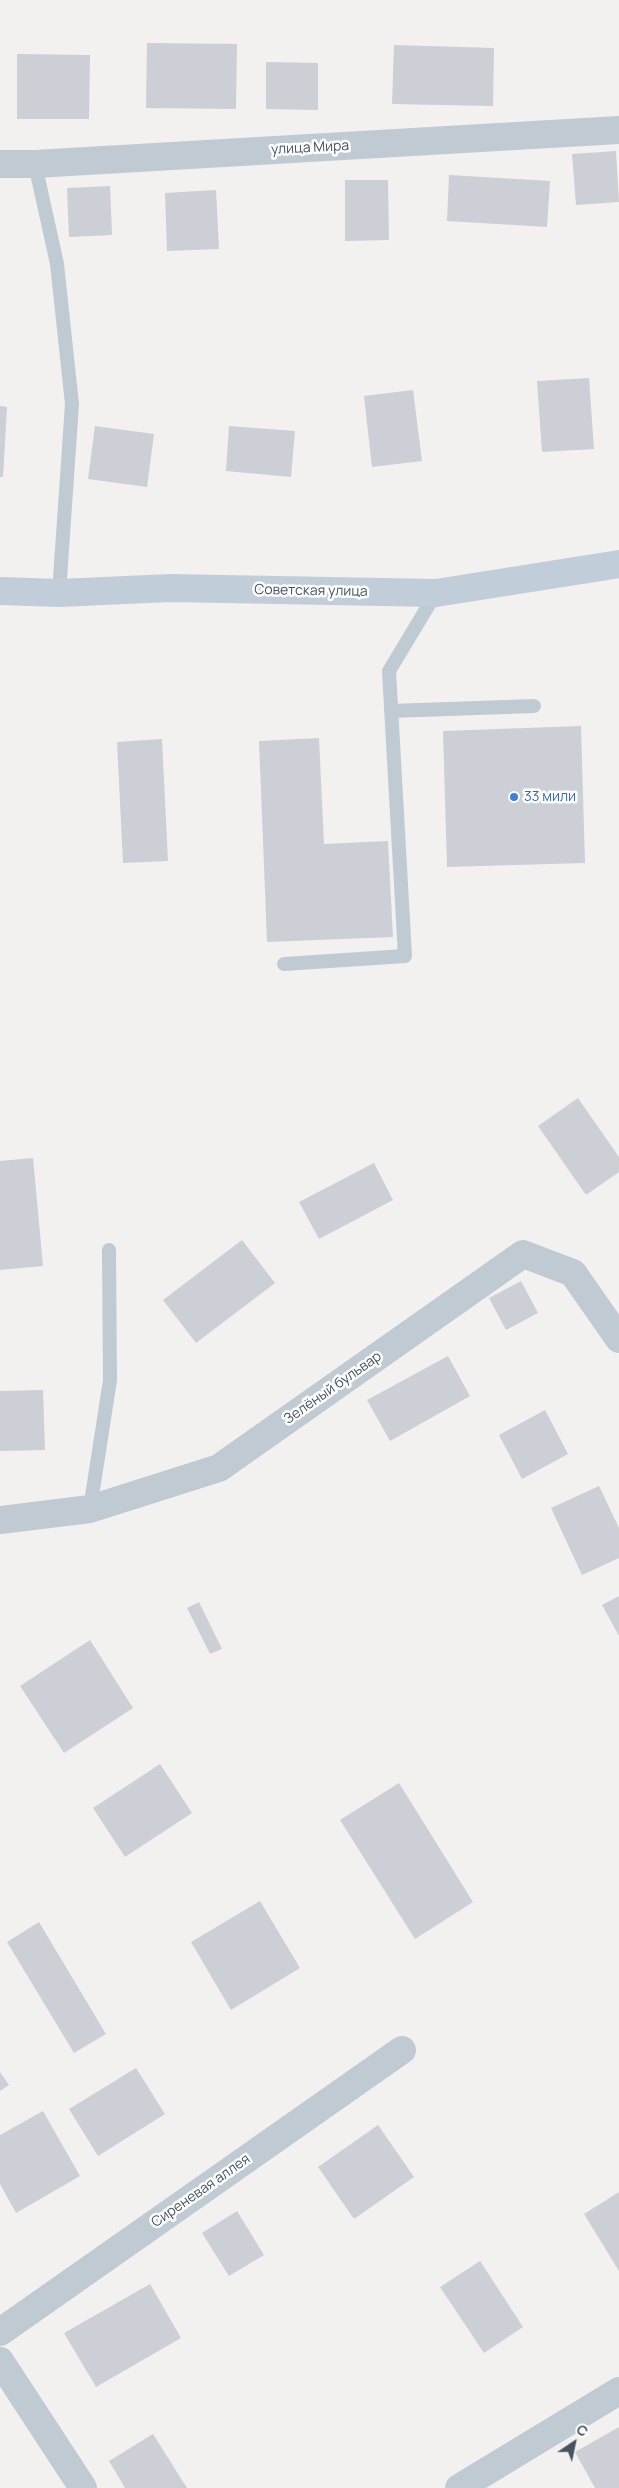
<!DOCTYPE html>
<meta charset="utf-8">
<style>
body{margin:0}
#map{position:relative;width:619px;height:2488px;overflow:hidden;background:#f3f0f0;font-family:Manrope,sans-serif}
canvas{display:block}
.north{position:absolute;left:549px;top:2418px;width:50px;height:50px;-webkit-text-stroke:4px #fff;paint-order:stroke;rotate:34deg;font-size:14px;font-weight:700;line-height:20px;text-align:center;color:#47535f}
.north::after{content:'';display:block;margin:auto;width:18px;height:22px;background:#47535f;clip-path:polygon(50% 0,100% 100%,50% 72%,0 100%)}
</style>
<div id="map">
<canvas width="619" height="2488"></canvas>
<div class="north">С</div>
</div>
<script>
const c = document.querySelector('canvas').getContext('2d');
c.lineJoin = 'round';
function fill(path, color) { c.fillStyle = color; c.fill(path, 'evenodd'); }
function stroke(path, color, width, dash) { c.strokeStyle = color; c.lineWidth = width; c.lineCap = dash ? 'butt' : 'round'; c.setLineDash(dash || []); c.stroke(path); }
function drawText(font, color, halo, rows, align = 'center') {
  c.font = font + ' Manrope,sans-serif'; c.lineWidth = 5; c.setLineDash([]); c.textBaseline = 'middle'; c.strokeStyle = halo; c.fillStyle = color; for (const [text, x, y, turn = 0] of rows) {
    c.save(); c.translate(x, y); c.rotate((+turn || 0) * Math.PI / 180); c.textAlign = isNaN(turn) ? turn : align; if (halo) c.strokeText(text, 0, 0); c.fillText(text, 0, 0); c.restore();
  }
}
fill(new Path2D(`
 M147,43L237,44L236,109L146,108Z
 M394,45L494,48L493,106L392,104Z
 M17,54L90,55L89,119H17Z
 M266,62L318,63V110L266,109Z
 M616,151L619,202L576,205L572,154Z
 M449,175L550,181L547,227L447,221Z
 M345,180H388L389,240L345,241Z
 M110,186L112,235L69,237L67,188Z
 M216,190L219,249L167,251L165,193Z
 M589,378L594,449L542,452L537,381Z
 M413,390L422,461L372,467L364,396Z
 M0,406L7,407L3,477H0Z
 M95,426L154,434L147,487L88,479Z
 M229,426L295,431L291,477L226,471Z
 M581,726L585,863L447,867L443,731Z
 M319,738L324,844L388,841L393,937L267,942L259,741Z
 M162,739L168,861L123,863L117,742Z
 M578,1098L619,1157V1172L586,1195L538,1126Z
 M33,1158L43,1266L0,1270V1161Z
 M374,1163L393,1200L319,1239L299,1202Z
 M242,1240L275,1283L196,1343L163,1300Z
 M521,1281L538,1313L506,1330L489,1298Z
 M448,1356L470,1396L390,1441L367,1400Z
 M43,1390L45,1450L0,1451V1391Z
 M545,1410L568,1454L522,1479L499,1435Z
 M599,1486L619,1528V1558L582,1575L551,1508Z
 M619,1596V1636L602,1605Z
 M199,1602L222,1649L210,1654L187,1608Z
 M90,1640L133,1708L64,1753L20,1686Z
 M160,1764L192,1813L125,1857L93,1808Z
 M399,1783L473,1902L415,1939L340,1820Z
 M260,1901L300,1968L231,2010L191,1942Z
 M39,1922L106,2034L74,2053L7,1942Z
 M136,2068L165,2114L98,2156L69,2109Z
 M0,2072L9,2085L0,2091Z
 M43,2111L80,2176L16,2213L0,2184V2135Z
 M378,2125L414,2177L354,2219L318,2167Z
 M619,2192V2271L584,2214Z
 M237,2211L264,2255L229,2276L202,2233Z
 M480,2261L523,2327L484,2353L440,2287Z
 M150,2284L181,2338L96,2387L64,2333Z
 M619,2427V2488H595L575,2452Z
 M153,2434L187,2488H125L109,2461Z`), '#cccfd5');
stroke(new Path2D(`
 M35,164L57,264L72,404L59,593
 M391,711L534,706
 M284,964L405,956L389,671L436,593
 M90,1509L110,1380L109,1250`), '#c0cad3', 14);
stroke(new Path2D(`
 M0,164H35L619,130
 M0,1520L90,1509L219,1468L523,1254L573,1273L619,1339
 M0,2332L402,2050
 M0,2361L83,2488
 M459,2488L619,2391`), '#c0cad3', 28);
stroke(new Path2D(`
 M0,591L59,593L170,588L436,593L619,564`), '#c2cdda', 28);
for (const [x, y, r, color] of [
 [514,797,5,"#3f7fe0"]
]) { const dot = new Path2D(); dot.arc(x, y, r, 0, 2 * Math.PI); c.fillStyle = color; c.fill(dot); stroke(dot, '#fff', 2); }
drawText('14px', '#47535f', '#fff', [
 ["улица Мира",310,148,-3],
 ["Советская улица",311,591,1],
 ["Зелёный бульвар",333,1388,-35],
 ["Сиреневая аллея",201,2191,-35]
]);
drawText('14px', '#366cbe', '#fff', [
 ["33 мили",524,797]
], 'left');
</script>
